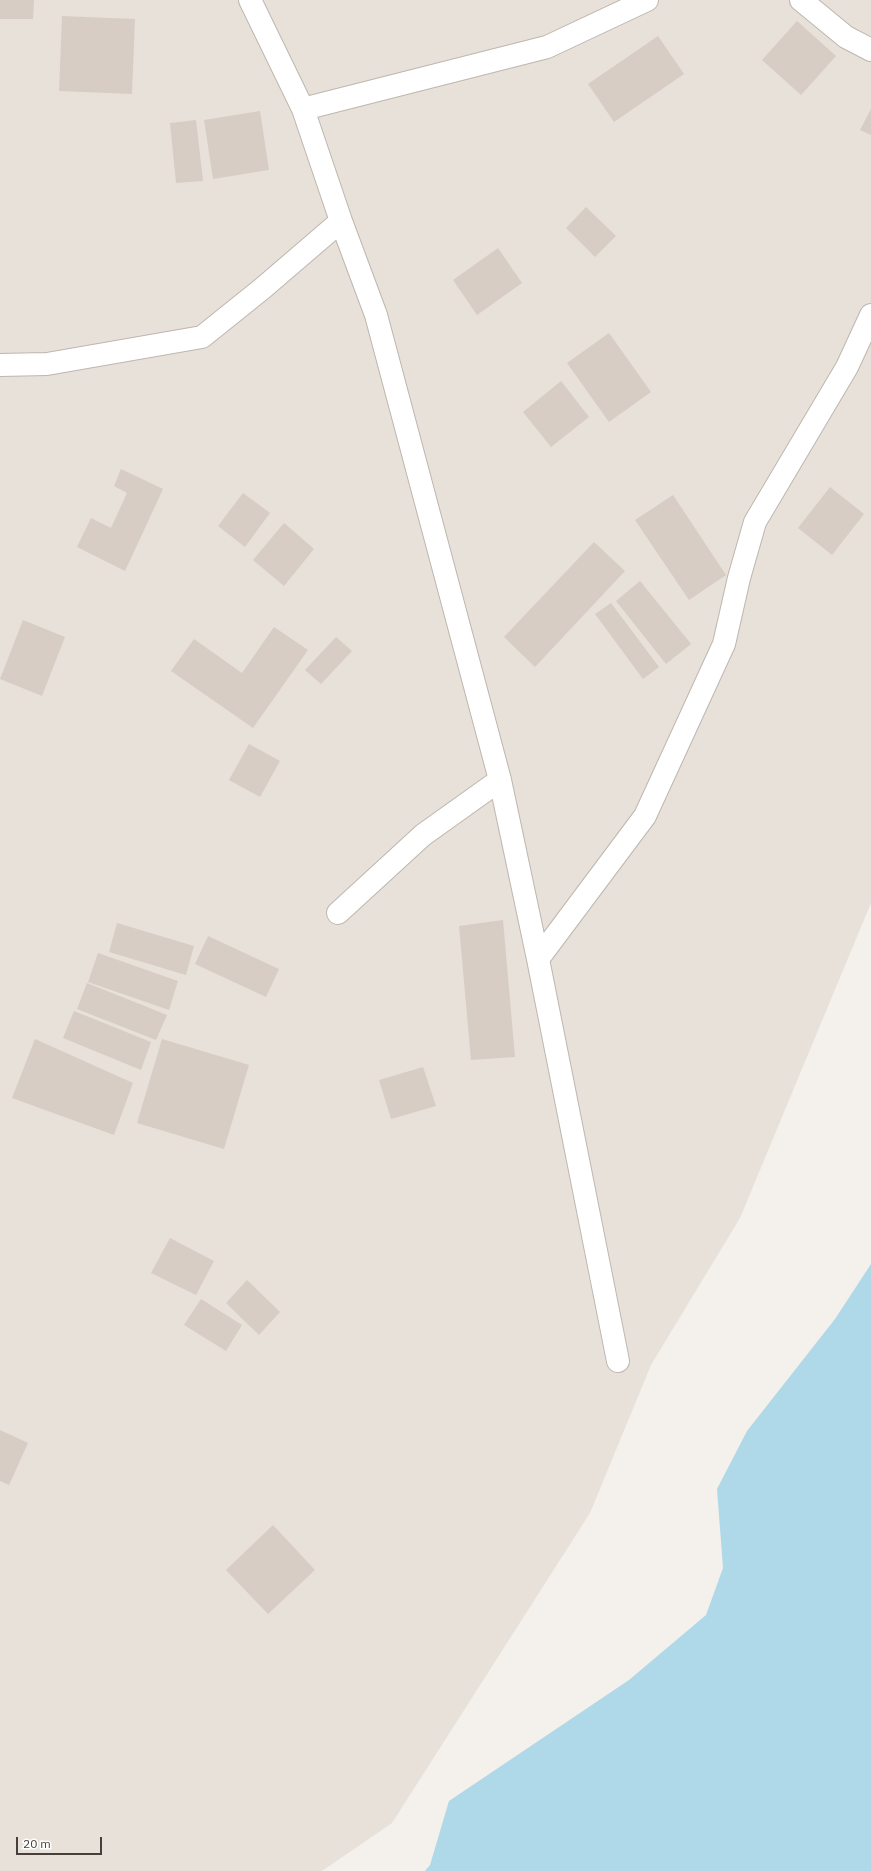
<!DOCTYPE html>
<style>
body{margin:0}
#map{position:relative;width:871px;height:1871px;overflow:hidden;background:#f4f0eb;font-family:"IBM Plex Sans",sans-serif}
canvas{display:block}
.scale{position:absolute;left:16px;top:1837px;width:86px;height:18px;box-sizing:border-box;border:2px solid #47403a;border-top:0;padding-left:5px;font-size:12px;line-height:14px;white-space:nowrap;color:#47403a;-webkit-text-stroke:3px #fff;paint-order:stroke}
</style>
<div id="map">
<canvas width="871" height="1871"></canvas>
<div class="scale">20 m</div>
</div>
<script>
const c = document.querySelector('canvas').getContext('2d');
c.lineJoin = 'round';
function fill(path, color) { c.fillStyle = color; c.fill(path, 'evenodd'); }
function stroke(path, color, width, dash) { c.strokeStyle = color; c.lineWidth = width; c.lineCap = dash ? 'butt' : 'round'; c.setLineDash(dash || []); c.stroke(path); }
fill(new Path2D(`
 M0,0H871V903L740,1218L651,1365L590,1513L392,1823L322,1871H0Z`), '#e7e1da');
fill(new Path2D(`
 M871,1264V1871H425L430,1865L449,1801L629,1680L706,1615L723,1568L717,1489L747,1431L835,1319Z`), '#afd8e8');
fill(new Path2D(`
 M0,0H34L33,19H0Z
 M62,16L135,19L132,94L59,91Z
 M797,21L836,56L801,95L762,60Z
 M658,36L684,74L614,122L588,84Z
 M871,109V135L860,130Z
 M260,111L269,170L213,179L204,120Z
 M196,120L203,181L176,183L170,123Z
 M586,207L616,236L595,257L566,228Z
 M498,248L522,283L477,315L453,280Z
 M609,333L651,392L609,422L567,363Z
 M561,381L589,417L551,447L523,412Z
 M121,469L163,489L125,571L77,547L91,518L111,528L127,493L114,486Z
 M830,487L864,514L832,555L798,528Z
 M243,493L270,513L245,547L218,526Z
 M673,495L726,575L689,600L635,520Z
 M284,523L314,549L284,586L253,560Z
 M594,542L625,571L535,667L504,637Z
 M640,581L691,644L666,664L616,601Z
 M611,603L659,667L643,679L595,614Z
 M23,620L65,637L42,696L0,679Z
 M274,627L308,650L253,728L171,671L194,639L242,673Z
 M336,637L352,651L321,684L305,670Z
 M249,744L280,761L260,797L229,780Z
 M503,920L515,1057L471,1060L459,926Z
 M117,923L194,946L186,975L109,952Z
 M208,936L279,969L266,997L195,964Z
 M98,953L178,981L169,1010L88,982Z
 M87,983L167,1015L156,1040L77,1009Z
 M74,1011L151,1042L141,1070L63,1038Z
 M35,1039L133,1083L114,1135L12,1098Z
 M162,1039L249,1065L224,1149L137,1123Z
 M423,1067L436,1106L391,1119L379,1080Z
 M170,1238L214,1261L196,1295L151,1273Z
 M247,1280L280,1312L259,1335L226,1303Z
 M201,1299L242,1325L226,1351L184,1325Z
 M0,1430L28,1443L9,1485L0,1481Z
 M273,1525L315,1570L268,1614L226,1570Z`), '#d7cdc5');
const minor = new Path2D(`
 M250,0L303,109L341,221L376,315L500,780L538,959L618,1361
 M801,0L846,37L871,50
 M303,109L547,47L647,0
 M0,365L47,364L202,337L263,288L341,221
 M338,913L423,835L500,780
 M538,959L645,816L724,644L739,578L755,522L847,367L871,315`);
stroke(minor, '#beb6af', 24);
stroke(minor, '#fff', 22);
</script>
